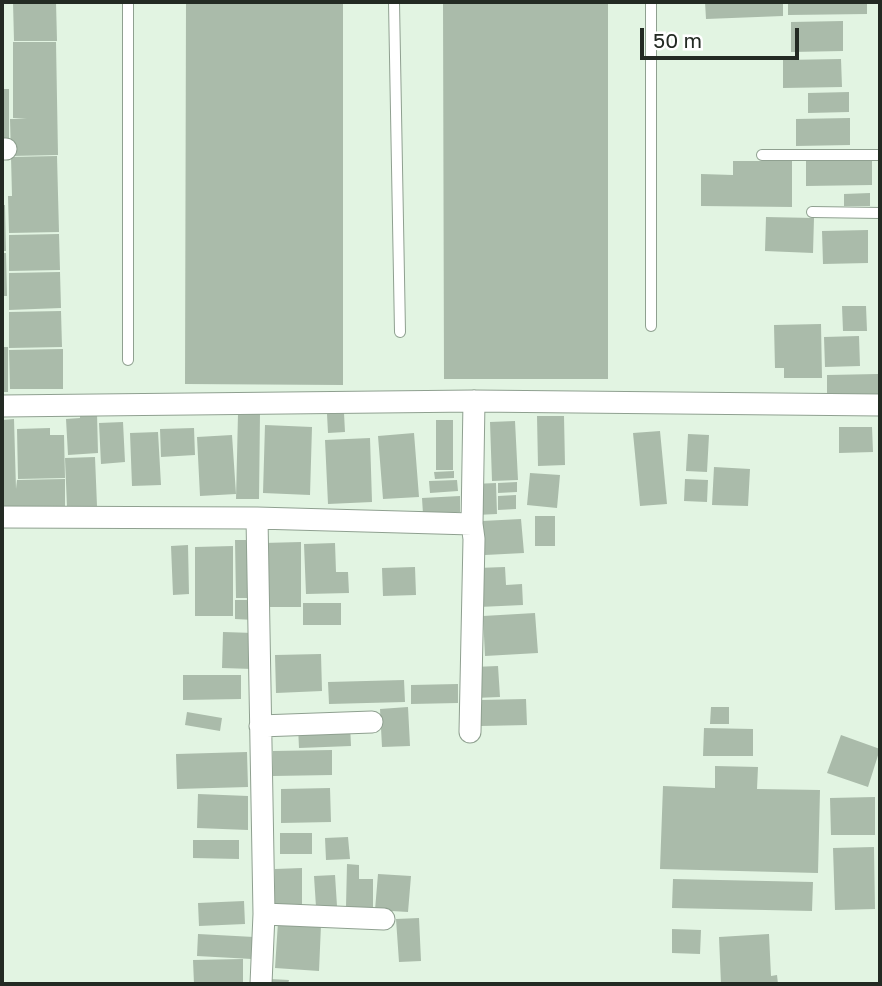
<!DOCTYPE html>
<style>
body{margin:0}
#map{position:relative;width:882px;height:986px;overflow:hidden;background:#e2f4e2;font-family:"Golos Text",sans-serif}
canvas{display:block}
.frame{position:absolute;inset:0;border:4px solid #232a23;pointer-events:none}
.scale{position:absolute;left:640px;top:28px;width:159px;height:32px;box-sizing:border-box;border:4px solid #232a23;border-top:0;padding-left:9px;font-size:21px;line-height:24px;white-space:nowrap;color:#232a23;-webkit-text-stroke:5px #fff;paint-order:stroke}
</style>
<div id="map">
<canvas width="882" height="986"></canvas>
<div class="frame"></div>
<div class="scale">50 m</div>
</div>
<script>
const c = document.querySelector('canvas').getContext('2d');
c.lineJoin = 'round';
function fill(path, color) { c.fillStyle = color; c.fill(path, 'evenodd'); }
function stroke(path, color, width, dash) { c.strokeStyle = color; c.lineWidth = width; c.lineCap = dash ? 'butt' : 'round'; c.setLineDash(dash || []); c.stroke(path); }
fill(new Path2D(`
 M13,2H56L57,41H14Z
 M186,2H343V385L185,384Z
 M443,2H608V379H444Z
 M705,2H783V16L706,19Z
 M788,2H867V14L788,15Z
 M843,21V51L791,52V22Z
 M13,42H56L58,155L11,156L10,119H27L13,118Z
 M841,59L842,87L783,88V60Z
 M2,89H9V146H2Z
 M849,92V112L808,113V93Z
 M850,118V145L796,146V119Z
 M57,156L59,232L9,233L8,196H12L11,157Z
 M872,158V185L806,186V160Z
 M733,161H792V207L701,206V174L733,175Z
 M870,193V206H844V194Z
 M2,205H5L6,251H2Z
 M766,217L814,218L813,253L765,251Z
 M868,230V263L823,264L822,231Z
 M59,234L60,270L9,271V235Z
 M2,253H6L7,296H2Z
 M60,272L61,308L9,310V273Z
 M842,306H866L867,331H843Z
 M61,311L62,347L9,348V312Z
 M821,324L822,378H784V368H775L774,325Z
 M859,336L860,366L825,367L824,337Z
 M2,347H8V392H2Z
 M63,349V389H10L9,350Z
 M878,374L879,402H827V375Z
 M97,413L98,453L68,455L66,419L80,418V414Z
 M344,413L345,432L328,433L327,414Z
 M238,414H260L259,499H236Z
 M537,416H564L565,465L538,466Z
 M14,419L16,489L17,480L65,479V507L2,508V420Z
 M436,420H453V470H436Z
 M515,421L518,480L492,481L490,422Z
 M123,422L125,462L101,464L99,423Z
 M265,425L312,427L310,495L263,493Z
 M839,427H872L873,452L839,453Z
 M50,428V435H64L65,478L18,479L17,429Z
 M194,428L195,455L161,457L160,429Z
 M660,431L667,504L640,506L633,433Z
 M158,432L161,485L132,486L130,433Z
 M414,433L419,497L383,499L378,436Z
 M688,434L709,435L707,472L686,471Z
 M232,435L236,494L200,496L197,437Z
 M370,438L372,502L328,504L325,440Z
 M95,457L97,506L67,507L65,458Z
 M714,467L750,469L748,506L712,505Z
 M454,471V478L435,479L434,472Z
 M530,473L560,475L557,508L527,505Z
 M685,479L708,480L707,502L684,501Z
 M457,480L458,491L430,493L429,481Z
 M517,482V492L498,493V483Z
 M496,483L497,514L476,515L474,484Z
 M516,495V509L498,510V496Z
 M460,496V512L423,514L422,498Z
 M535,516H555V546H535Z
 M521,519L524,553L485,555L482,521Z
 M235,540H251V598H236Z
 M301,542V607H263V543Z
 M335,543L336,572H348L349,593L306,594L304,544Z
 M188,545L189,594L173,595L171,546Z
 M233,546V616H195V547Z
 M415,567L416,595L383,596L382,568Z
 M505,567L506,585L522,584L523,605L479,607L477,568Z
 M235,600H255L254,620L235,619Z
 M303,603H341V625H303Z
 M535,613L538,653L485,656L483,616Z
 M223,632L254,633L253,669L222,668Z
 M321,654L322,691L276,693L275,655Z
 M498,666L500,697L474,698L473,667Z
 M183,675H241V699L183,700Z
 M404,680L405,702L329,704L328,682Z
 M458,684V703L411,704V685Z
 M526,699L527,725L481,726L480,700Z
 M408,707L410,746L382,747L380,709Z
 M711,707H729V724H710Z
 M187,712L222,718L220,731L185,725Z
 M350,725L351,746L299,748L298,727Z
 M704,728L753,729V756H703Z
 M841,735L880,749L868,787L827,773Z
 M332,750V775L273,776V751Z
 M247,752L248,787L177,789L176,754Z
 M715,766L758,767L757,789L820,790L818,873L660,869L663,786L715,788Z
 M330,788L331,822L281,823V789Z
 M198,794L248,796V830L197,828Z
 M875,797V835H831L830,798Z
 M280,833H312V854H280Z
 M348,837L350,859L326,860L325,838Z
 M193,840H239V859L193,858Z
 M874,847L875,909L835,910L833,848Z
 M347,864L359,865V879H373V908L346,907Z
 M302,868V906H275V869Z
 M378,874L411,876L408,912L375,910Z
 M335,875L337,906L316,907L314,876Z
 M673,879L813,882L812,911L672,908Z
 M244,901L245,924L199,926L198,903Z
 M419,918L421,961L399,962L396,919Z
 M278,922L321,925L319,971L275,968Z
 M672,929L701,930L700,954L672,953Z
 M198,934L254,937L252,959L197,956Z
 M769,934L771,976L777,975L778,984H721L719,937Z
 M243,959V984H194L193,960Z
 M270,979L289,980L288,984H269Z`), '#aba');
const lane = new Path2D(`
 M128,2V360
 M394,2L400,332
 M762,155H880
 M812,212L880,213
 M651,326V2`);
const street = new Path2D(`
 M2,149H6
 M2,406L474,401L880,405
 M2,517L257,518L472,524L474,539L470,732
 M257,518L264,914L261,984
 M472,524L474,401
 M260,726L372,722
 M264,914L384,919`);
stroke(lane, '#8fa090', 12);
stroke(street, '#8fa090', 23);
stroke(lane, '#fff', 10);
stroke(street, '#fff', 21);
</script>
